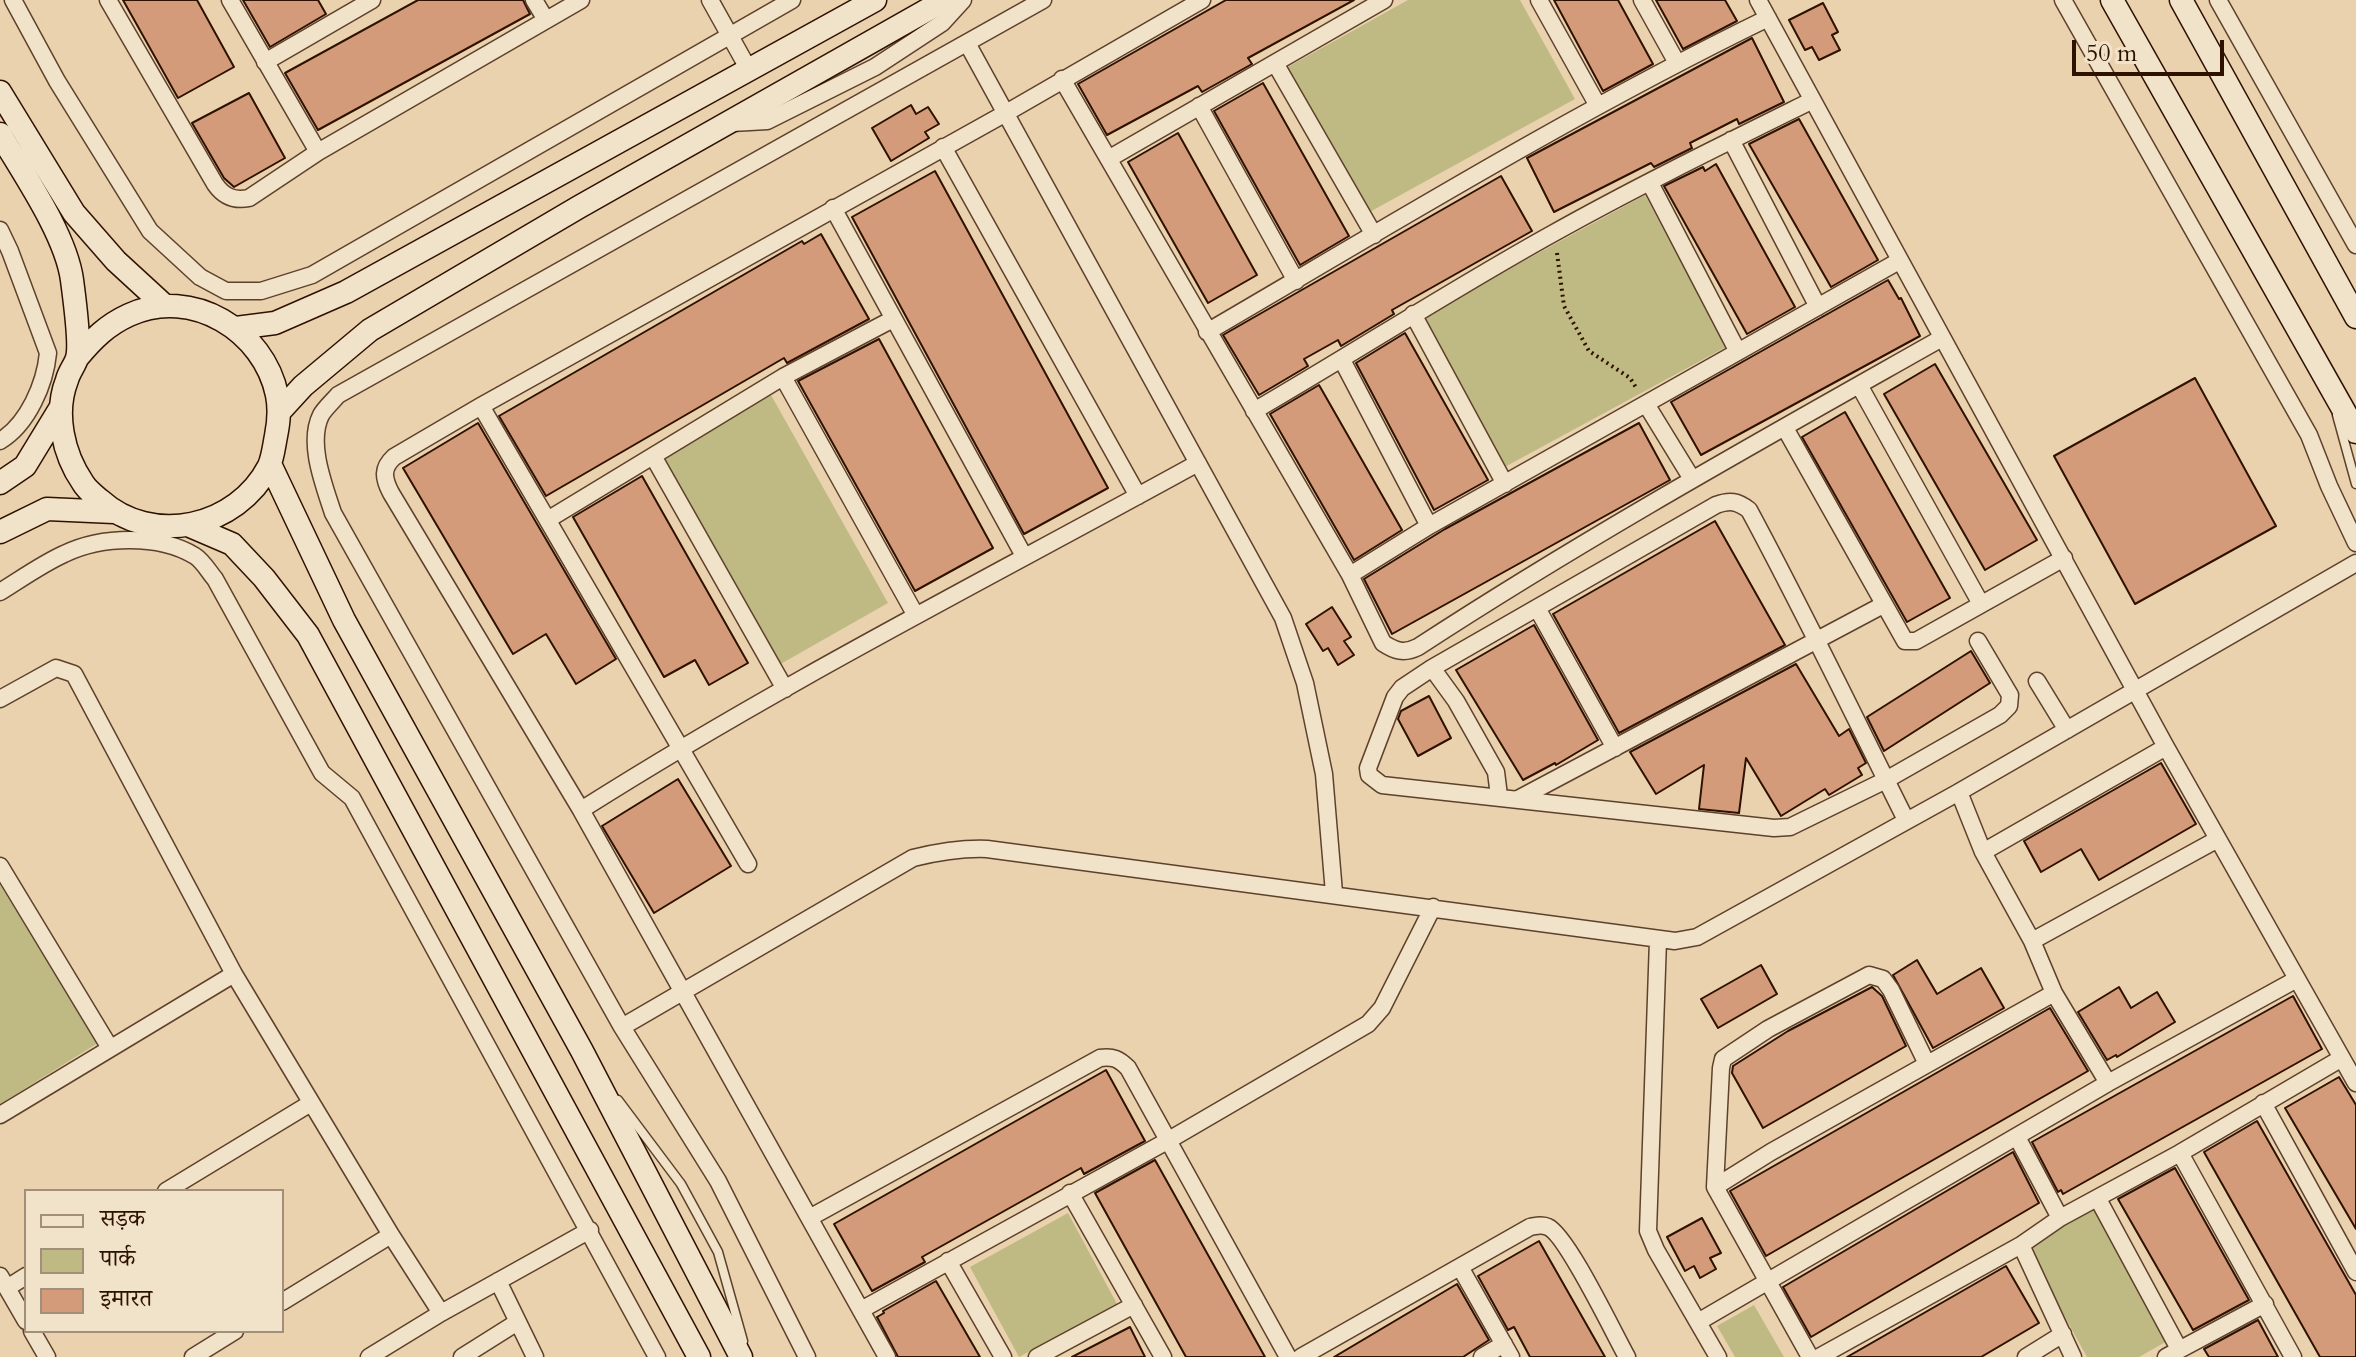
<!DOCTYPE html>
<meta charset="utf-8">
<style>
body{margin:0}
#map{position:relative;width:2356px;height:1357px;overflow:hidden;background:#e9d2ad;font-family:Cardo,"Noto Serif Devanagari",serif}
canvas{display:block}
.legend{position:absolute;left:24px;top:1189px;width:260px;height:144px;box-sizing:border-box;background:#f1e2ca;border:2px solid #a38e79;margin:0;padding:10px 14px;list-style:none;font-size:24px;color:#2f1100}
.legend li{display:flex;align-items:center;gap:16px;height:40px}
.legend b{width:40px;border:2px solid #a38e79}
.scale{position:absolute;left:2072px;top:40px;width:152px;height:36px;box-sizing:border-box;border:4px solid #2f1100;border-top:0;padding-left:10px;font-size:24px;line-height:28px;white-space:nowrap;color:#2f1100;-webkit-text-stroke:6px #f1e2ca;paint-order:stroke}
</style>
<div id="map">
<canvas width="2356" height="1357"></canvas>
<ul class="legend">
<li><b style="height:10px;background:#f1e2ca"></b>सड़क</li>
<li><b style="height:22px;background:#bfba84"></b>पार्क</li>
<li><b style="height:22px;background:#d49b7a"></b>इमारत</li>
</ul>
<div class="scale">50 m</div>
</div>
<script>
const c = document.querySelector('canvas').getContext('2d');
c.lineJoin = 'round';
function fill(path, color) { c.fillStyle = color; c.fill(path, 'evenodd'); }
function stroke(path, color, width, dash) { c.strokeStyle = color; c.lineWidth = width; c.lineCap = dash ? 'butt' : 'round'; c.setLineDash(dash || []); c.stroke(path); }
fill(new Path2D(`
 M1408,0H1520L1575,99L1366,214L1286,68Z
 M1645,195L1726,347L1501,469L1419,318Z
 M771,395L888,603L777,666L660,458Z
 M0,884L98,1043L0,1104Z
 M2094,1206L2169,1340L2139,1357H2087L2025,1245Z
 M1068,1213L1117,1304L1019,1357L970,1267Z
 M1754,1305L1784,1357H1735L1717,1326Z`), '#bfba84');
const building = new Path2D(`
 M123,0H197L234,67L178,98Z
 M243,0H318L326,14L270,47Z
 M418,0H523L530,14L318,130L285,73Z
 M1226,0H1354L1248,58L1252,64L1202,92L1198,86L1107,135L1078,84Z
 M1554,0H1618L1653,64L1603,91Z
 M1656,0H1725L1737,21L1683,49Z
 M1823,3L1838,32L1832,35L1840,50L1819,60L1812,47L1805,50L1789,20Z
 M1752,38L1784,102L1739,124L1737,119L1690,143L1692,148L1654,167L1651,163L1554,212L1527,158Z
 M1263,83L1349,236L1300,265L1214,111Z
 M249,93L285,158L234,187L224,178L192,123Z
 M911,105L916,114L928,107L939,124L925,132L929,138L891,161L872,128Z
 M1799,119L1878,260L1831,287L1749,144Z
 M1178,133L1257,275L1208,303L1128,162Z
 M1716,164L1795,307L1747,334L1664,186L1703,167L1705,171Z
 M935,171L1108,488L1024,534L852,217Z
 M1501,176L1532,231L1392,310L1394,314L1341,346L1338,340L1304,359L1308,366L1259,395L1223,335Z
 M821,234L869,319L787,363L784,358L546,496L499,416L802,241L804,244Z
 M1888,280L1899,299L1901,298L1920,336L1701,455L1671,402Z
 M1405,333L1488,480L1434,510L1356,363Z
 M879,339L993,548L915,591L798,381Z
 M1935,364L2037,540L1985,570L1884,394Z
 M2195,378L2276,526L2135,604L2054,456Z
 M1319,385L1402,530L1354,560L1270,414Z
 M1845,412L1950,598L1907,622L1802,437Z
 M478,423L616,659L576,684L546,634L513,654L403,468Z
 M1639,423L1670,480L1392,634L1364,579L1445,529Z
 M642,476L748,663L709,685L695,660L664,677L573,517Z
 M1715,521L1785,645L1619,733L1553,614Z
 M1332,607L1351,637L1344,641L1354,655L1338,665L1328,648L1323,651L1306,624Z
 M1534,625L1598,740L1556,765L1555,763L1523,780L1456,670Z
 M1971,651L1990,683L1884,751L1867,717Z
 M1796,664L1839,736L1849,729L1866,763L1858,768L1862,775L1829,795L1825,789L1781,816L1746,758L1739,813L1699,809L1704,765L1656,794L1630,752Z
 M1429,696L1451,738L1418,756L1398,719L1401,711Z
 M2161,763L2196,824L2099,880L2081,849L2041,872L2024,841Z
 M678,779L731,866L654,913L602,826Z
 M1917,960L1937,994L1981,968L2004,1008L1933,1048L1893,975Z
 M1761,965L1777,994L1718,1028L1701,999Z
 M1872,987L1882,996L1906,1046L1763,1128L1732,1073L1733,1066L1788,1031Z
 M2119,987L2131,1008L2157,992L2175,1022L2117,1057L2116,1055L2107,1060L2078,1012Z
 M2293,996L2322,1049L2063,1194L2061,1190L2058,1192L2032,1142Z
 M2050,1008L2088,1071L1766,1256L1730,1191Z
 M1106,1070L1145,1141L1084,1174L1081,1168L922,1257L925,1262L872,1291L834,1224Z
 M2339,1077L2356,1105V1229L2285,1108Z
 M2257,1121L2356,1295V1357H2320L2204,1152Z
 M2013,1152L2039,1203L1811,1337L1783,1287Z
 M1155,1160L1265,1357H1186L1095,1193Z
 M2175,1168L2249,1300L2193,1330L2118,1199Z
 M1702,1218L1721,1253L1710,1258L1716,1269L1700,1278L1694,1266L1685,1271L1667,1237Z
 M1539,1241L1605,1357H1530L1514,1327L1508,1330L1478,1276Z
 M2006,1266L2039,1323L1981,1357H1847Z
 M936,1281L980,1357H898L877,1317L884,1313L883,1311Z
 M1457,1284L1489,1340L1463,1357H1334Z
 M2258,1320L2278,1357H2209L2204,1349Z
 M1130,1327L1145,1357H1072Z`);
fill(building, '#d49b7a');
stroke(building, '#2f1100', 2);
const lane = new Path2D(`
 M2337,415L2356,484
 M618,1100L681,1184L718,1252L743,1341`);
const street = new Path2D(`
 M13,0L57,81L150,231L200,277L226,291H261L312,275L792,0
 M108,0L215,184C224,197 234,201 249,198L318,152L581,0
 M230,0L318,152
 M534,0L546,20
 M710,0L749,70
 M1539,0L1598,106
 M1642,0L1677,63
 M1758,0L2166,747L2356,1083
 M2063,0L2309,435L2329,486L2356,543
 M2218,0L2356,245
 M967,43L1283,618L1305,683L1324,774L1334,893
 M265,62L372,0
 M1275,63L1374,235
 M1062,79L1350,575L1383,643C1395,651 1404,654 1418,647C1588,536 1765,438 1942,338
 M1199,106L1296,281
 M732,123L767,121L875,67L942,23L963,0
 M1731,140L1818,307
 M943,147L1138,496
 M1110,158L1384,0
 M1650,183L1738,352
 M833,208L1024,556
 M0,230L10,251L48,353C45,384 28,424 0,441
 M1413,314L1505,484
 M1207,332C1392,224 1575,112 1768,18
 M1342,360L1429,526
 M783,377L915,614
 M1859,385L1981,604
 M1646,404L1692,479
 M481,406L748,864
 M1254,411C1354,353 1451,290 1552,234C1636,187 1724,144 1811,101
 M1785,428L1905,641H1916L2064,558
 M653,456L785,689
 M549,519L783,377L893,319
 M1350,575L1429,526L1899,261
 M0,592C21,579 42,564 64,554C101,536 159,534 195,556C203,561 209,572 215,579L322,773L352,798L657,1357
 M1537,608L1615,748
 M1432,668L1456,701L1496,772L1499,796
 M2037,681L2067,730
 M0,699L56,668L74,674L234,974L391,1235L441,1313
 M1518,799L1883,605
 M581,810C781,683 991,577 1198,463
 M1906,820C1854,716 1804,612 1749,510C1737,501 1730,500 1716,505L1432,668L1402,688L1395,697L1368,768L1369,775L1382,785L1774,828L1790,827L1886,780L2000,715L2009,706L2010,695L1978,641
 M1983,852L2166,747
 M0,866L110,1048
 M1658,940L1648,1231L1656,1250L1718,1357
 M2032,941L2218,839
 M622,1027L913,858C938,852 961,848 987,849L1675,941L1697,937L1959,792
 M2108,1083L2054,993L2032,941L1983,852L1959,792L2356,563
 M2263,1103L2356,1272
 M0,1115L234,974
 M2017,1137L2060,1218
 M2180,1153L2293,1357
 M1715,1187L1771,1152L2054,993
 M166,1191L311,1103
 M1070,1193L1163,1357
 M2098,1199L2179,1349
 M811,1217L1100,1058C1113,1056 1119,1059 1128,1068L1288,1357
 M2021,1245L2073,1357
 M948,1261L1003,1357
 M1460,1267L1511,1357
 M0,1276L26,1321
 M498,1281L535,1357
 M7,1288L26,1276
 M282,1302L391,1235
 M861,1310L1169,1140L1368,1024L1382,1008L1433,907
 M1698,1322L2108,1083L2297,979
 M32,1331L47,1357
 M193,1357L235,1331
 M369,1357L441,1313L590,1230
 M462,1357L516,1323
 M807,1357L718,1181L622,1027L333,513C324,485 307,443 321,415C325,408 333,401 338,395L1043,0
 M887,1357L581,810L391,493C383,478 382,468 394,457L481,406L1006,113L1202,0
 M1037,1357L1134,1305
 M1301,1357L1530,1227C1536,1226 1542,1224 1548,1227C1567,1235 1614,1334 1627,1357
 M1482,1357L1504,1344
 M1810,1357L1715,1187L1721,1068L1723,1059L1768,1029L1869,975L1883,979L1891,990L1927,1064
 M1819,1357L2021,1245L2060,1218L2180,1153L2342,1058
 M2026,1357L2063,1334
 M2166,1357L2265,1304`);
const secondary = new Path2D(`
 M2112,0L2356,432
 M2181,0L2356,317
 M0,92L74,213L116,261L165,306
 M0,134C23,173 66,235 72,280C74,296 81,344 77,358C75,365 69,372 67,380C54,413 63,454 83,483C87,490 94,495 100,500C152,547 237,528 269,466C273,457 274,446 276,436C279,421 280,410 277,395C264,331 192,286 129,315C107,325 93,339 78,357
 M236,328L275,323L346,292L875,0
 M281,410L303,386L370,330L579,207L945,0
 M270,464L344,620L582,1051L741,1357
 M0,483L25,466L61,407
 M190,526L232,544L264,578L308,635L699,1357
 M0,532L47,509L114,512`);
stroke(lane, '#5e412b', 11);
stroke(street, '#5e412b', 19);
stroke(secondary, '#2f1100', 25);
stroke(new Path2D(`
 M1557,253L1564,306L1589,351L1630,378L1637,389`), '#2f1100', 4, [2, 4]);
stroke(lane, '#f1e2ca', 8);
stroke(street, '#f1e2ca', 16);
stroke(secondary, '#f1e2ca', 22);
</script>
